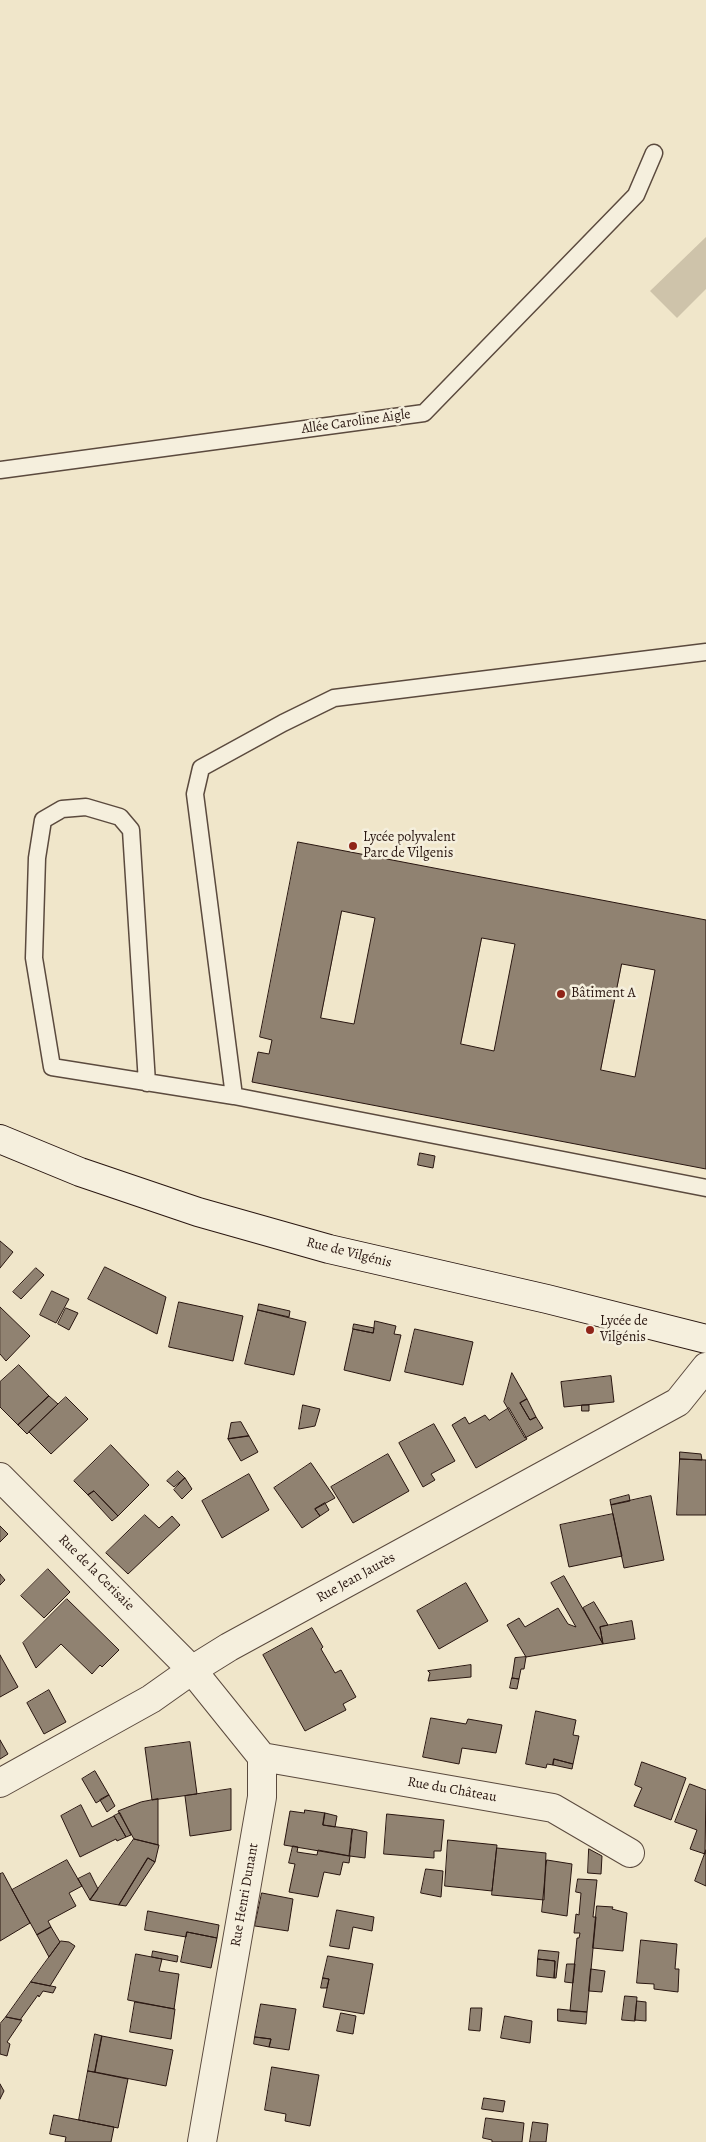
<!DOCTYPE html>
<meta charset="utf-8">
<style>
body{margin:0}
canvas{display:block;background:#f0e6ca}
</style>
<canvas width="706" height="2142"></canvas>
<script>
const c = document.querySelector('canvas').getContext('2d');
c.lineJoin = 'round';
function fill(path, color) { c.fillStyle = color; c.fill(path, 'evenodd'); }
function stroke(path, color, width, dash) { c.strokeStyle = color; c.lineWidth = width; c.lineCap = dash ? 'butt' : 'round'; c.setLineDash(dash || []); c.stroke(path); }
function drawText(font, color, halo, rows, align = 'center') {
  c.font = font + ' Alegreya,serif'; c.lineWidth = 5; c.setLineDash([]); c.textBaseline = 'middle'; c.strokeStyle = halo; c.fillStyle = color; for (const [text, x, y, turn = 0] of rows) {
    c.save(); c.translate(x, y); c.rotate((+turn || 0) * Math.PI / 180); c.textAlign = isNaN(turn) ? turn : align; if (halo) c.strokeText(text, 0, 0); c.fillText(text, 0, 0); c.restore();
  }
}
fill(new Path2D(`
 M706,237V289L677,318L650,291Z`), '#cec3aa');
const building = new Path2D(`
 M298,842L706,920V1169L252,1082L258,1052L269,1054L272,1040L260,1037ZM342,911L375,918L354,1024L321,1018ZM482,938L515,944L494,1051L461,1044ZM622,964L655,970L635,1077L601,1070Z
 M420,1153L435,1156L433,1168L418,1165Z
 M0,1241L13,1252L0,1268Z
 M105,1267L166,1297L157,1334L88,1299Z
 M36,1268L44,1275L21,1299L13,1292Z
 M52,1291L69,1299L56,1323L40,1315Z
 M179,1302L243,1316L233,1361L169,1347Z
 M259,1304L290,1311L289,1317L258,1310Z
 M0,1307L30,1336L6,1361L0,1354Z
 M66,1308L78,1313L69,1330L58,1324Z
 M258,1310L306,1322L294,1375L245,1364Z
 M375,1321L396,1326L394,1334L401,1335L390,1381L344,1370L353,1329L373,1333Z
 M354,1324L374,1328L373,1333L353,1329Z
 M415,1329L473,1342L463,1385L405,1372Z
 M19,1365L49,1396L18,1425L0,1407V1382Z
 M512,1373L527,1399L520,1403L530,1420L536,1417L543,1428L525,1438L504,1402Z
 M611,1376L614,1402L564,1407L561,1382Z
 M49,1396L58,1404L27,1434L18,1425Z
 M66,1397L88,1419L51,1454L29,1432Z
 M527,1399L536,1417L530,1420L520,1403Z
 M303,1405L320,1409L315,1426L299,1429Z
 M582,1405H589V1411H582Z
 M509,1408L527,1439L476,1468L452,1425L465,1417L469,1424L485,1415L489,1420Z
 M241,1422L249,1436L228,1439L231,1423Z
 M434,1424L455,1461L431,1474L435,1480L423,1487L399,1443Z
 M249,1436L258,1452L241,1461L228,1439Z
 M111,1445L149,1485L118,1516L94,1491L88,1495L74,1481Z
 M680,1452L701,1454L702,1460L680,1459Z
 M388,1454L409,1491L353,1523L331,1487Z
 M680,1459L706,1460V1515H677Z
 M311,1463L335,1498L315,1509L320,1516L302,1528L274,1488Z
 M178,1471L185,1478L174,1487L167,1481Z
 M249,1474L269,1510L222,1538L202,1501Z
 M185,1478L192,1489L182,1499L174,1490Z
 M94,1491L118,1516L112,1521L88,1495Z
 M629,1495L630,1501L611,1505L610,1500Z
 M651,1496L664,1560L624,1568L611,1505Z
 M325,1503L329,1510L320,1516L315,1509Z
 M613,1514L622,1556L569,1567L560,1525Z
 M145,1515L159,1528L172,1516L180,1525L128,1574L106,1553Z
 M0,1526L8,1534L0,1542Z
 M48,1569L70,1592L44,1618L21,1596Z
 M0,1574L5,1580L0,1585Z
 M564,1576L603,1644L526,1657L507,1625L519,1618L525,1627L558,1608L568,1624L576,1627L551,1583Z
 M466,1583L488,1621L439,1649L417,1611Z
 M67,1599L119,1650L102,1667L100,1665L92,1674L61,1644L36,1668L23,1643Z
 M594,1602L608,1625L600,1627L603,1644L583,1608Z
 M632,1621L635,1639L603,1644L600,1627Z
 M312,1628L323,1647L321,1649L335,1673L341,1670L356,1697L343,1704L346,1710L305,1731L263,1655Z
 M0,1655L18,1687L0,1697Z
 M526,1657L524,1669H521L519,1679L512,1678L515,1658Z
 M471,1665V1677L428,1681L430,1673L428,1671Z
 M512,1678L519,1679L517,1689L510,1688Z
 M49,1690L66,1722L44,1734L27,1703Z
 M536,1711L576,1720L573,1735L579,1736L573,1764L554,1759L553,1765L547,1764L546,1768L526,1764Z
 M431,1718L466,1724L468,1719L502,1725L496,1753L462,1748L459,1764L423,1757Z
 M0,1740L8,1754L0,1759Z
 M190,1742L197,1794L152,1800L145,1748Z
 M554,1759L573,1764L572,1769L553,1765Z
 M642,1762L686,1778L671,1820L634,1806L642,1788L635,1785Z
 M95,1771L109,1795L96,1803L82,1779Z
 M690,1784L706,1790L705,1854L690,1849L697,1830L675,1822Z
 M231,1789V1830L190,1836L185,1796Z
 M109,1795L115,1806L107,1812L100,1800Z
 M158,1799V1845L134,1839L118,1811L141,1802Z
 M81,1805L92,1827L114,1816L126,1837L117,1841L116,1839L80,1857L61,1816Z
 M305,1810L325,1813L323,1825L352,1829L349,1856L284,1845L290,1811L304,1813Z
 M120,1813L131,1835L126,1837L114,1816Z
 M325,1813L337,1816L335,1827L323,1825Z
 M387,1814L444,1820L441,1851H434V1858L384,1854Z
 M353,1829L367,1832L365,1858L350,1856Z
 M134,1839L159,1845L155,1862L148,1858L119,1905L90,1900Z
 M448,1840L497,1845L492,1891L445,1886Z
 M293,1846L298,1847L297,1852L317,1855L318,1850L350,1856L349,1863L343,1862L340,1875L324,1872L318,1897L289,1892L295,1864L289,1863Z
 M497,1848L546,1853L544,1900L492,1895Z
 M589,1849L602,1856L601,1874L588,1873Z
 M706,1850V1886L695,1881Z
 M148,1858L155,1862L126,1906L119,1905Z
 M67,1860L82,1886L69,1893L76,1906L48,1921L51,1927L37,1935L12,1890Z
 M547,1860L572,1864L567,1916L542,1912Z
 M426,1869L443,1871L441,1897L421,1893Z
 M3,1873L30,1923L0,1941V1874Z
 M90,1873L98,1889L90,1900L78,1879Z
 M578,1879L597,1880L593,1917H596L587,2012L570,2011L577,1938H579L580,1933H574L576,1914L579,1915L581,1893L576,1892Z
 M262,1893L293,1899L288,1931L255,1926Z
 M597,1906L613,1907L612,1909L627,1913L623,1951L593,1948Z
 M337,1910L374,1917L372,1931L353,1927L349,1949L330,1946Z
 M148,1911L219,1925L217,1938L187,1932L186,1937L145,1930Z
 M51,1927L60,1942L49,1957L37,1935Z
 M187,1932L217,1938L211,1968L181,1962Z
 M641,1940L677,1944L675,1969H679L678,1992L654,1989V1984L637,1983Z
 M61,1941L69,1942L75,1946L50,1986L31,1982Z
 M539,1950L559,1952L556,1978H554L555,1961L538,1959Z
 M153,1951L178,1956L177,1962L152,1957Z
 M136,1954L162,1959L159,1971L179,1974L174,2009L128,2000Z
 M328,1956L373,1964L364,2014L323,2007L329,1979L323,1978Z
 M538,1959L555,1961L554,1978L537,1976Z
 M567,1964H575L573,1983L565,1982Z
 M591,1969L605,1971L602,1992L589,1991Z
 M323,1978L329,1979L327,1988H321Z
 M31,1982L56,1987L53,1993L43,1991L39,1997L38,1995L20,2020L6,2017Z
 M625,1996L637,1997L635,2021L622,2020Z
 M637,2001L646,2002V2021L635,2020Z
 M135,2002L175,2009L171,2039L130,2032Z
 M261,2004L296,2009L289,2050L269,2047L271,2039L255,2037Z
 M471,2008H482L480,2031L469,2030Z
 M558,2009L587,2012L586,2024L558,2021Z
 M341,2013L356,2016L353,2034L337,2031Z
 M505,2016L532,2021L530,2043L501,2038Z
 M6,2017L22,2020L7,2042L10,2044L7,2056L0,2054V2024Z
 M95,2034L102,2036L95,2072L88,2071Z
 M102,2036L173,2050L166,2086L95,2072Z
 M255,2037L271,2039L269,2047L254,2044Z
 M272,2067L319,2075L310,2126L285,2121L286,2114L265,2110Z
 M88,2071L128,2079L118,2128L79,2120Z
 M0,2084L4,2091L0,2099Z
 M484,2098L505,2101L503,2112L482,2109Z
 M54,2115L114,2127L111,2142H65L66,2137L50,2134Z
 M486,2118L524,2123L522,2142H492V2140L483,2138Z
 M533,2122L548,2124L546,2142H530Z`);
fill(building, '#908271');
stroke(building, '#291610', 1);
const lane = new Path2D(`
 M0,470L424,413L636,195L654,153
 M147,1083L131,830L120,817L86,807L62,809L43,820L37,858L34,958L52,1067L234,1096L706,1188
 M234,1096L195,794L201,768L283,723L334,698L706,652`);
const street = new Path2D(`
 M0,1477L192,1670L262,1757V1797L202,2142
 M262,1757L553,1808L630,1853
 M0,1783L151,1699L192,1670L229,1647L678,1402L706,1367`);
const secondary = new Path2D(`
 M0,1139L80,1172L198,1212L329,1249L547,1299L706,1339`);
stroke(lane, '#5b4a3e', 19);
stroke(street, '#5b4a3e', 30);
stroke(secondary, '#291610', 30);
stroke(lane, '#f5efdd', 16);
stroke(street, '#f5efdd', 28);
stroke(secondary, '#f5efdd', 28);
for (const [x, y, r, color] of [
 [353,846,5,"#8f2418"],
 [561,994,5,"#8f2418"],
 [590,1330,5,"#8f2418"]
]) { const dot = new Path2D(); dot.arc(x, y, r, 0, 2 * Math.PI); c.fillStyle = color; c.fill(dot); stroke(dot, '#f5efdd', 2); }
drawText('14px', '#291610', '#f5efdd', [
 ["Allée Caroline Aigle",356,422,-8],
 ["Rue de Vilgénis",349,1253,14],
 ["Rue de la Cerisaie",96,1573,45],
 ["Rue Jean Jaurès",356,1578,-29],
 ["Rue du Château",452,1790,10],
 ["Rue Henri Dunant",245,1895,-80]
]);
drawText('14px', '#291610', '#f5efdd', [
 ["Lycée polyvalent",363,838],
 ["Parc de Vilgenis",363,854],
 ["Bâtiment A",571,994],
 ["Lycée de",600,1322],
 ["Vilgénis",600,1338]
], 'left');
</script>
